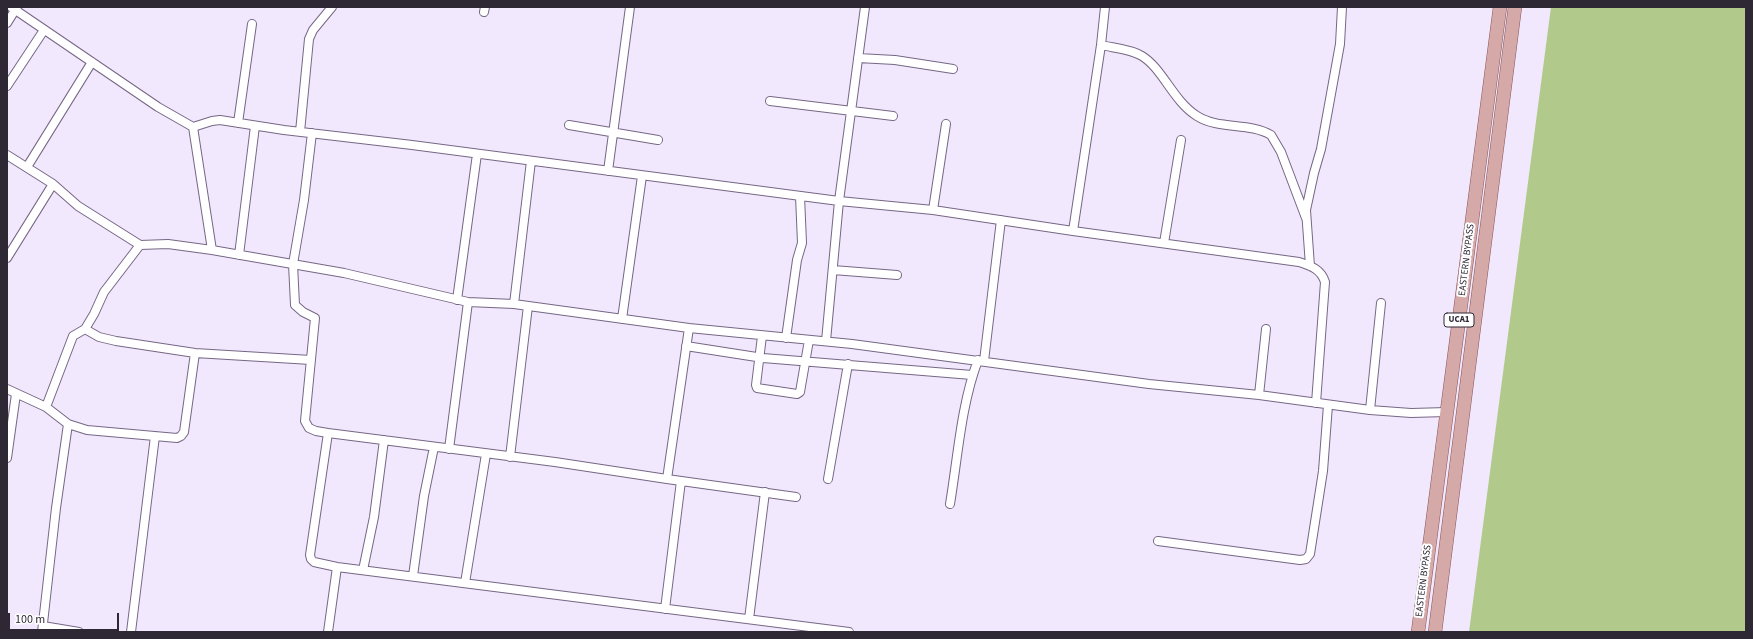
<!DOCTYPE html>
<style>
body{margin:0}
#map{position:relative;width:1753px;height:639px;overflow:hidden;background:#f2e8fd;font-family:"Source Sans 3",sans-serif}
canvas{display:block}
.frame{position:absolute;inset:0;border:8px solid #2e2835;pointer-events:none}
.scale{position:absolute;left:8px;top:613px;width:111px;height:18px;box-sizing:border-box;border:2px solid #2e2835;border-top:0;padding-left:5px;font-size:12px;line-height:14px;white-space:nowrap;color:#2e2835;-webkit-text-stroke:3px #fff;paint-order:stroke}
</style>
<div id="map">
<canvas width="1753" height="639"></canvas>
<div class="frame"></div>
<div class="scale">100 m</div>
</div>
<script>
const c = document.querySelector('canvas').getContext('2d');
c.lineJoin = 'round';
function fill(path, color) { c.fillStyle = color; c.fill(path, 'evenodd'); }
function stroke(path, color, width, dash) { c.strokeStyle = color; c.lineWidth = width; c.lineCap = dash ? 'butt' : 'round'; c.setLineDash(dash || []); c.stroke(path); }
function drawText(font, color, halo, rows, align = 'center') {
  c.font = font + ' "Source Sans 3",sans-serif'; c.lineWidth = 4; c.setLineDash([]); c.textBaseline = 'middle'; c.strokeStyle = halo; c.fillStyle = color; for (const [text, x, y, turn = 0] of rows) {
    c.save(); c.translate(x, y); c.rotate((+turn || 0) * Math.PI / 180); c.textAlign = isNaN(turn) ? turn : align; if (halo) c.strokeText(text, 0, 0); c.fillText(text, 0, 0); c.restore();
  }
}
fill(new Path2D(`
 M1551,7H1746V632H1469Z`), '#b1c98a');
const minor = new Path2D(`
 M11,7L158,107L193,127L212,250
 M484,12L485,7
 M7,23L17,7
 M1101,45C1114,48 1131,49 1142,56C1163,69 1173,101 1197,116C1219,130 1249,122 1271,135L1281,152L1306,218
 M858,58L895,60L953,69
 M7,86L44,30
 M770,101L893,116
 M238,123L252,24
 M569,125L658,140
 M193,127L212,121L220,120L284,130L412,145L839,201L933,210L1073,231L1299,262C1311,266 1321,269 1325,282L1316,403
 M300,132L309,39L313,30L332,7
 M312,133L304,200L293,264L295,305L303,312L315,318L305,421L309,428L316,431L328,433L555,462L667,479L796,497
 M7,155L53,184L78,206L140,245L168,244L212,250L344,273L468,302L514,304L689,328L852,344L1149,384L1259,395L1370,410L1411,413L1447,412
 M27,167L92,62
 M608,171L630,7
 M933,210L946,124
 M1073,231L1101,45L1105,7
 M1164,243L1181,140
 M239,255L255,126
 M7,258L53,184
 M1310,266L1306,210L1314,173L1321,149L1340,44L1342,7
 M833,270L897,275
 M457,300L477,154
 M514,304L531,161
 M622,319L642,176
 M85,329L99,337L116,341L195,353L311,360
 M762,336L756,385L757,388L797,394L800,392L809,340
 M786,338L797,260L802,243L800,196
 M826,341L839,201L865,7
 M686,346L763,358L972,375
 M984,361L1001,220
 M7,389L46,407L68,424L87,430L177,438L181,436L184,432L195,353
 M1259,395L1266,329
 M46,407L73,336L85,329L94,314L104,292L140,245
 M1370,410L1381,303
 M328,433L310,555L311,559L314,562L337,567L849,632
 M449,449L468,302
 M510,457L528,306
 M7,458L16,394
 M667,479L689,328
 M828,479L848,364
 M950,504C958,456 961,405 978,360
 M1158,541L1300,560L1306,559L1310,554L1323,471L1328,405
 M363,570L374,517L384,440
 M413,576L424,496L434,447
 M465,583L486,454
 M665,609L681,481
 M749,619L765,492
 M43,626L79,632
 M42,632L56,508L68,424
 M131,632L155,436
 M328,632L337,567`);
const primary = new Path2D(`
 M1418,632L1500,7
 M1435,632L1515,7`);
stroke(minor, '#766785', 10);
stroke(primary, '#89575b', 14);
stroke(minor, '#fff', 8);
stroke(primary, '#d6a9a9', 13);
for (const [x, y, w] of [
 [1459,320,30]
]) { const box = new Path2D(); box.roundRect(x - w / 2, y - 7, w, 14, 3); c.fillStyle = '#fff'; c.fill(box); stroke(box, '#2e2835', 1); }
drawText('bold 9px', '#2e2835', null, [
 ["UCA1",1459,320]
]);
drawText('10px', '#2e2835', '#fff', [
 ["EASTERN BYPASS",1467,260,-83],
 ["EASTERN BYPASS",1424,581,-83]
]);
</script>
